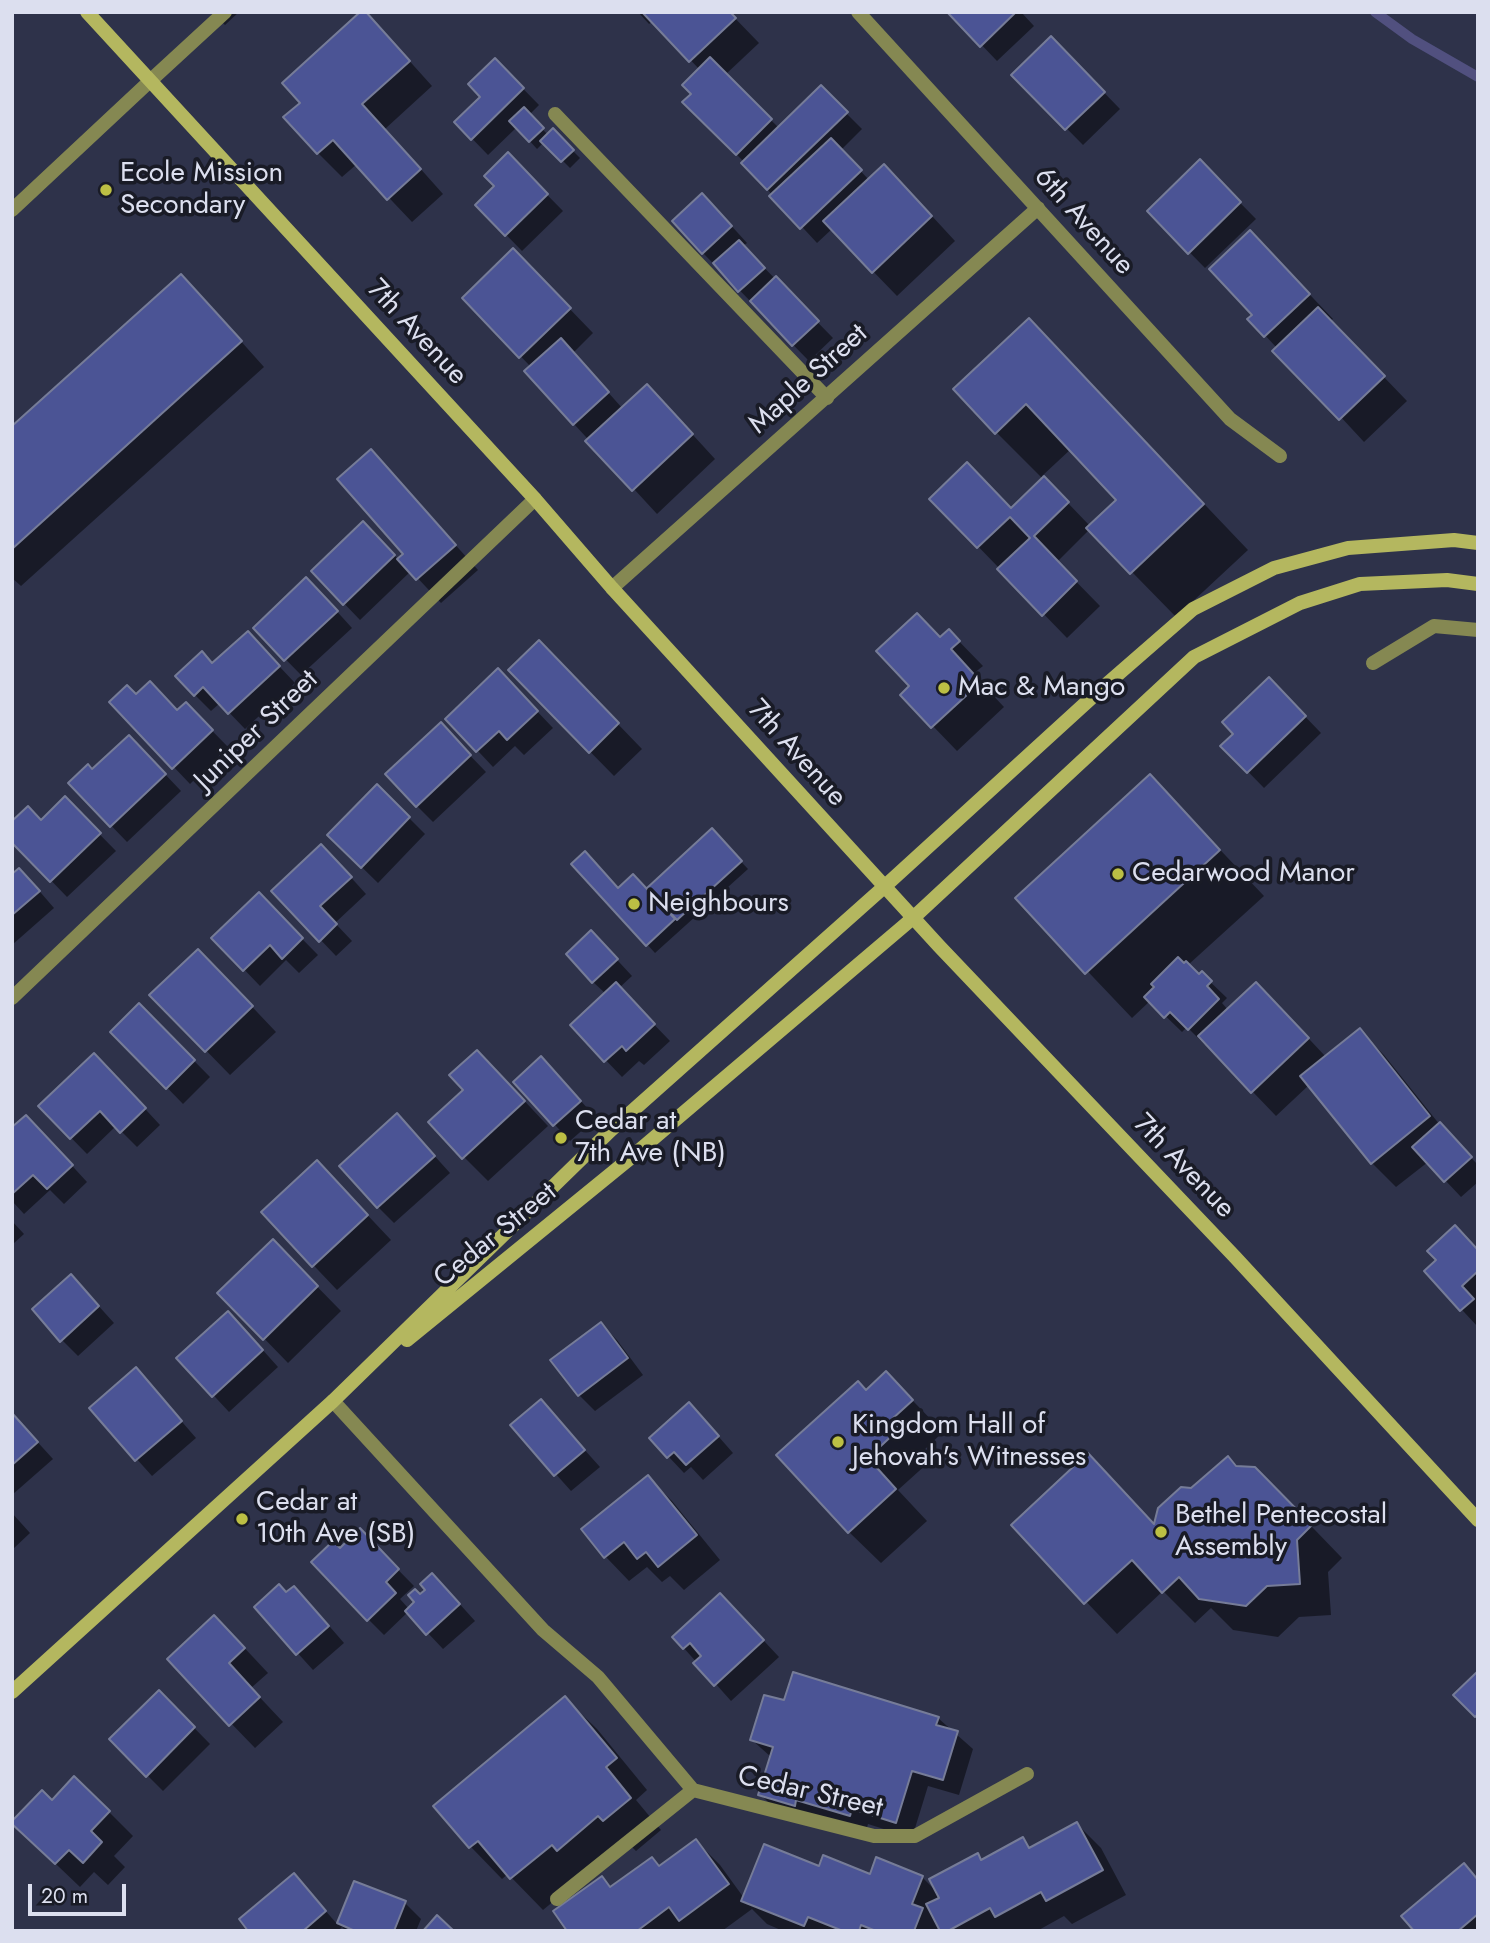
<!DOCTYPE html>
<style>
body{margin:0}
#map{position:relative;width:1490px;height:1943px;overflow:hidden;background:#2e324a;font-family:Jost,sans-serif}
canvas{display:block}
.frame{position:absolute;inset:0;border:14px solid #dcdfef;pointer-events:none}
.scale{position:absolute;left:28px;top:1884px;width:98px;height:32px;box-sizing:border-box;border:4px solid #dcdfef;border-top:0;padding-left:9px;font-size:21px;line-height:24px;white-space:nowrap;color:#dcdfef;-webkit-text-stroke:5px #191b26;paint-order:stroke}
</style>
<div id="map">
<canvas width="1490" height="1943"></canvas>
<div class="frame"></div>
<div class="scale">20 m</div>
</div>
<script>
const c = document.querySelector('canvas').getContext('2d');
c.lineJoin = 'round';
function fill(path, color) { c.fillStyle = color; c.fill(path, 'evenodd'); }
function stroke(path, color, width, dash) { c.strokeStyle = color; c.lineWidth = width; c.lineCap = dash ? 'butt' : 'round'; c.setLineDash(dash || []); c.stroke(path); }
function drawText(font, color, halo, rows, align = 'center') {
  c.font = font + ' Jost,sans-serif'; c.lineWidth = 7; c.setLineDash([]); c.textBaseline = 'middle'; c.strokeStyle = halo; c.fillStyle = color; for (const [text, x, y, turn = 0] of rows) {
    c.save(); c.translate(x, y); c.rotate((+turn || 0) * Math.PI / 180); c.textAlign = isNaN(turn) ? turn : align; if (halo) c.strokeText(text, 0, 0); c.fillText(text, 0, 0); c.restore();
  }
}
fill(new Path2D(`
 M212,12H239L225,25Z
 M638,12H729L759,43L725,75L779,128L821,88L862,129L841,150L869,180L908,190L955,241L897,296L832,229L817,243L743,163L744,162L685,102L693,94L700,70L653,21L649,24Z
 M950,12H1021L1034,26L997,61Z
 M387,36L432,86L385,129L443,194L412,222L357,164L342,177L318,153Z
 M1051,38L1120,109L1083,145L1014,75Z
 M495,60L539,105L529,115L548,135L553,131L580,158L570,168L544,142L537,149L517,127L488,155L456,122L482,97Z
 M508,155L563,211L522,251L477,205L496,187Z
 M1200,162L1256,219L1205,268L1149,211Z
 M718,211L747,243L743,246L833,338L809,361L703,253Z
 M1274,257L1333,319L1330,321L1407,401L1364,442L1250,319L1255,315Z
 M537,275L593,333L573,353L623,409L671,411L715,459L657,514L574,424L531,367L464,298Z
 M205,301L264,367L21,586L12,578V429Z
 M1029,320L1248,550L1176,617L1090,529L1057,562L1100,606L1067,638L932,499L1012,510L1043,479L996,432ZM1071,449L1118,500L1090,526L1042,476Z
 M371,451L478,570L441,603L411,571L360,620L313,571L363,524L399,560L406,554Z
 M322,595L352,628L301,675L255,628Z
 M949,631L983,666L973,674L1004,707L957,751L903,695L912,686L941,639Z
 M263,649L295,683L245,729L220,703L211,711L195,695L213,665Z
 M562,666L642,749L614,776L510,670Z
 M1269,679L1321,733L1264,788L1223,746L1236,734Z
 M514,687L553,728L524,755L515,746L493,767L448,719Z
 M136,697L178,712L186,704L228,747L190,784L112,702Z
 M456,741L486,772L433,822L417,806Z
 M145,753L181,791L127,842L70,783L93,771Z
 M1150,776L1264,896L1188,965L1200,976L1202,974L1227,998L1222,1003L1228,1010L1280,1008L1326,1057L1360,1031L1384,1055L1440,1125L1478,1165V1182L1461,1197L1428,1162L1396,1187L1372,1163L1309,1085L1276,1116L1206,1043L1205,1045L1187,1027L1182,1032L1150,1001L1132,1018L1018,898Z
 M377,786L425,834L378,883L329,835Z
 M65,799L116,851L67,897L12,840L41,822Z
 M712,831L748,869L655,953L573,864L618,890H646Z
 M337,862L366,894L335,923L352,941L336,956L274,891Z
 M12,876L35,886L54,908L12,945Z
 M259,895L318,955L299,973L286,960L260,986L214,938Z
 M607,949L632,976L619,988L670,1041L644,1065L639,1061L622,1077L572,1025L606,994L593,982Z
 M222,975L276,1032L230,1075L152,995Z
 M139,1005L210,1077L183,1104L113,1032Z
 M110,1071L160,1125L137,1147L116,1126L87,1154L40,1106Z
 M557,1074L596,1118L570,1141L515,1082Z
 M501,1076L548,1126L488,1181L464,1157Z
 M12,1130L42,1133L87,1182L64,1204L50,1190L24,1214L12,1201Z
 M413,1132L450,1173L394,1223L378,1207Z
 M341,1187L391,1240L337,1290L264,1213Z
 M12,1221L24,1234L12,1245Z
 M1478,1251L1477,1303V1326L1426,1271Z
 M297,1266L341,1311L288,1363L220,1293Z
 M86,1292L114,1323L78,1356L62,1340Z
 M601,1324L617,1340L643,1375L595,1411L579,1395Z
 M244,1329L278,1367L229,1412L179,1358Z
 M886,1373L943,1432L921,1453L929,1462L898,1490L927,1521L881,1563L849,1532L866,1392Z
 M151,1386L196,1438L152,1476L91,1408Z
 M12,1414L53,1459L12,1495Z
 M556,1418L600,1467L571,1491L513,1426Z
 M704,1420L733,1453L703,1480L691,1467L684,1473L651,1438Z
 M1237,1468L1287,1501L1342,1558L1328,1572L1331,1615L1299,1617L1278,1637L1233,1630L1211,1608L1195,1623L1163,1591L1117,1634L1013,1525L1155,1526Z
 M648,1477L672,1501L720,1560L684,1590L670,1576L662,1582L647,1567L629,1581L606,1557L583,1530Z
 M12,1513L30,1533L12,1550Z
 M360,1531L414,1586L400,1599L409,1609L420,1596L448,1591L475,1621L443,1649L408,1612L384,1635L368,1619L340,1550Z
 M287,1594L310,1604L344,1643L313,1670L256,1607Z
 M736,1611L779,1657L731,1701L674,1637Z
 M238,1641L268,1673L251,1688L283,1722L255,1748L169,1659Z
 M159,1692L210,1744L163,1791L111,1739Z
 M565,1698L597,1729L647,1790L636,1800L661,1830L636,1851L631,1846L584,1876L543,1910L508,1874L502,1879L471,1847L436,1806Z
 M785,1702L938,1718L973,1749L959,1795L928,1786L912,1838L868,1824L866,1831L776,1810L760,1794L771,1757L752,1740Z
 M52,1802L109,1812L133,1836L114,1856L125,1867L108,1885L94,1872L80,1887L37,1846Z
 M1077,1824L1101,1848L1126,1895L1072,1924L1064,1916L1037,1931H783L767,1924L752,1909L722,1931H569L601,1878L611,1888L660,1867L696,1841L720,1865L744,1898L820,1868L871,1876L922,1877L937,1892L978,1855L983,1861L1022,1840L1031,1849Z
 M294,1875L338,1925L355,1883L405,1903L421,1919L416,1931H346L342,1927L338,1931H250Z
 M1478,1880V1931H1416Z`), '#0007');
stroke(new Path2D(`
 M1375,12L1412,39L1478,77`), '#51507f', 10);
const building = new Path2D(`
 M360,12H366L410,61L362,104L421,169L387,200L333,140L317,154L283,117L300,103L282,83Z
 M642,12H730L736,18L689,62Z
 M947,12H1016L980,47Z
 M1051,36L1105,92L1065,130L1011,75Z
 M710,57L772,119L736,155L682,102L691,94L682,85Z
 M495,58L524,88L471,140L454,122L480,97L468,84Z
 M821,85L848,112L767,190L741,163Z
 M524,107L544,128L529,142L509,121Z
 M553,128L574,150L561,162L540,141Z
 M831,138L862,170L800,229L769,196Z
 M508,152L548,194L505,236L475,205L494,186L484,176Z
 M1200,159L1241,202L1188,254L1147,211Z
 M884,164L932,216L872,273L823,221Z
 M702,193L732,226L702,254L672,221Z
 M1250,230L1310,294L1264,337L1247,319L1252,315L1209,269Z
 M739,240L765,268L738,292L713,263Z
 M513,248L571,308L519,358L462,298Z
 M181,274L242,341L12,549V426Z
 M776,276L819,321L792,346L750,301Z
 M1318,307L1385,376L1339,420L1272,351Z
 M1029,318L1204,504L1130,574L1086,528L1116,500L1026,404L995,434L953,389Z
 M561,338L609,392L573,425L524,371Z
 M647,384L693,434L632,491L585,441Z
 M371,449L456,545L416,580L397,559L403,554L337,479Z
 M967,462L1011,508L1044,476L1069,502L1034,536L1077,581L1042,616L997,569L1030,538L1010,517L977,548L929,499Z
 M363,521L395,555L343,605L311,571Z
 M306,577L338,611L284,661L253,628Z
 M917,613L940,637L949,629L960,641L951,649L981,682L931,728L900,695L909,686L876,651Z
 M248,631L280,666L228,714L203,687L194,696L175,676L202,651L212,663Z
 M539,640L619,723L589,753L508,670Z
 M498,668L538,711L507,740L499,731L476,752L445,719Z
 M1269,677L1306,716L1247,773L1220,746L1233,734L1222,722Z
 M150,681L177,710L186,702L213,730L172,769L109,702L127,685L136,694Z
 M441,722L471,755L416,807L385,774Z
 M129,735L166,774L110,827L68,783L88,764L92,769Z
 M1150,774L1220,850L1085,974L1015,898Z
 M377,784L410,817L361,868L327,835Z
 M65,796L101,833L50,882L12,843V821L28,806L41,820Z
 M712,828L742,861L677,920L647,888Z
 M321,844L352,877L320,906L337,924L319,942L271,891Z
 M585,851L618,888L633,874L675,919L646,946L571,864Z
 M19,868L40,891L12,915V874Z
 M259,892L303,938L282,959L270,945L243,971L211,938Z
 M591,930L618,959L592,983L566,954Z
 M198,949L253,1006L205,1052L149,995Z
 M1178,957L1184,963L1186,961L1199,974L1202,971L1212,981L1207,986L1219,999L1188,1030L1170,1012L1164,1018L1144,997L1154,987L1151,984Z
 M616,982L655,1024L626,1051L622,1046L604,1062L570,1025Z
 M1256,982L1309,1038L1251,1093L1198,1036Z
 M139,1003L195,1060L166,1089L110,1032Z
 M1360,1028L1430,1116L1371,1164L1300,1076Z
 M477,1050L525,1101L462,1159L428,1122L463,1090L449,1075Z
 M94,1053L146,1108L120,1133L100,1111L70,1139L38,1106Z
 M541,1056L581,1101L553,1126L513,1082Z
 M397,1113L435,1156L377,1208L339,1166Z
 M26,1115L73,1165L47,1189L33,1175L12,1194V1127Z
 M1440,1122L1472,1157L1444,1182L1412,1147Z
 M317,1160L368,1215L312,1267L261,1212Z
 M1455,1225L1478,1250V1271L1462,1286L1474,1299L1460,1311L1424,1271L1436,1260L1427,1251Z
 M273,1239L318,1286L263,1340L217,1293Z
 M71,1274L99,1306L60,1342L32,1309Z
 M228,1311L263,1350L212,1397L176,1358Z
 M601,1322L628,1358L578,1396L550,1360Z
 M136,1367L182,1421L135,1461L89,1408Z
 M886,1371L913,1400L891,1420L899,1429L868,1458L896,1489L848,1533L776,1455L858,1381L866,1390Z
 M541,1399L585,1450L554,1476L510,1425Z
 M689,1402L719,1436L686,1465L674,1452L667,1458L649,1438Z
 M12,1413L38,1442L12,1465Z
 M1088,1453L1154,1524L1158,1508L1181,1487L1191,1488L1228,1456L1236,1466L1255,1467L1312,1525L1297,1540L1300,1584L1267,1586L1246,1606L1199,1599L1179,1577L1162,1593L1132,1560L1084,1604L1011,1525Z
 M648,1475L697,1535L658,1567L646,1552L637,1559L624,1542L604,1558L581,1529Z
 M360,1528L399,1569L386,1582L396,1593L367,1621L311,1562L333,1541L340,1548Z
 M432,1573L460,1604L426,1635L405,1611L414,1602L408,1595L415,1589L420,1594L425,1590L420,1584Z
 M279,1584L286,1592L294,1586L329,1626L296,1655L254,1607Z
 M720,1593L764,1640L714,1686L693,1663L701,1656L690,1643L683,1649L672,1637Z
 M214,1615L245,1648L229,1663L260,1697L229,1726L167,1659Z
 M1478,1671V1714L1475,1717L1453,1695Z
 M793,1672L939,1717L936,1725L958,1731L943,1780L912,1771L896,1823L852,1809L850,1816L796,1800L795,1806L758,1795L773,1747L750,1740L764,1695L784,1700Z
 M159,1690L195,1727L146,1777L109,1739Z
 M565,1696L617,1758L606,1767L631,1798L603,1821L598,1816L557,1851L552,1845L510,1879L478,1841L469,1848L433,1806Z
 M74,1776L110,1811L91,1831L102,1842L83,1863L69,1850L55,1864L12,1824V1821L42,1790L52,1800Z
 M1077,1822L1103,1870L1046,1901L1041,1892L995,1917L990,1908L948,1931H940L926,1904L939,1898L929,1879L978,1853L981,1860L1023,1837L1029,1848Z
 M696,1839L729,1884L679,1921L669,1907L637,1931H567L553,1911L602,1876L610,1887L652,1857L659,1866Z
 M764,1844L819,1866L823,1855L870,1874L876,1857L923,1876L912,1904L923,1908L914,1931H876L861,1925L859,1931H843L808,1917L804,1926L741,1901Z
 M1464,1863L1478,1880V1914L1458,1931H1414L1401,1916Z
 M294,1873L326,1911L303,1931H248L239,1919Z
 M354,1881L406,1901L394,1931H355L337,1923Z
 M437,1915L454,1931H423Z`);
fill(building, '#4b5495');
stroke(building, '#767c98', 2);
stroke(new Path2D(`
 M555,114L827,398
 M12,210L150,81`), '#858852', 14);
stroke(new Path2D(`
 M858,12L1230,419L1280,456
 M150,81L225,12
 M612,588L1038,208
 M1373,663L1434,626L1478,630
 M12,998L535,499
 M333,1401L543,1630L598,1677L693,1790
 M557,1899L693,1790L874,1836H915L1027,1774`), '#858852', 14);
stroke(new Path2D(`
 M87,12L535,499L612,588L939,946L1235,1257L1478,1520
 M407,1340L628,1160L913,918L1194,657L1300,603L1360,584L1447,580L1478,584
 M12,1692L333,1401L611,1130L884,887L1100,690L1193,609L1274,568L1348,548L1454,540L1478,543`), '#b4b75f', 14);
for (const [x, y, r, color] of [
 [106,190,7,"#bcbf44"],
 [944,688,7,"#bcbf44"],
 [1118,874,7,"#bcbf44"],
 [634,904,7,"#bcbf44"],
 [561,1138,7,"#bcbf44"],
 [838,1442,7,"#bcbf44"],
 [242,1519,7,"#bcbf44"],
 [1161,1532,7,"#bcbf44"]
]) { const dot = new Path2D(); dot.arc(x, y, r, 0, 2 * Math.PI); c.fillStyle = color; c.fill(dot); stroke(dot, '#191b26', 2.5); }
drawText('28px', '#dcdfef', '#191b26', [
 ["Ecole Mission",120,174],
 ["Secondary",120,206],
 ["Mac & Mango",958,688],
 ["Cedarwood Manor",1132,874],
 ["Neighbours",648,904],
 ["Cedar at",575,1122],
 ["7th Ave (NB)",575,1154],
 ["Kingdom Hall of",852,1426],
 ["Jehovah's Witnesses",852,1458],
 ["Cedar at",256,1503],
 ["10th Ave (SB)",256,1535],
 ["Bethel Pentecostal",1175,1516],
 ["Assembly",1175,1548]
], 'left');
drawText('28px', '#dcdfef', '#191b26', [
 ["6th Avenue",1083,222,48],
 ["7th Avenue",416,333,47],
 ["Maple Street",809,380,-42],
 ["Juniper Street",257,731,-44],
 ["7th Avenue",796,754,48],
 ["7th Avenue",1183,1167,46],
 ["Cedar Street",496,1236,-39],
 ["Cedar Street",810,1793,13]
]);
</script>
